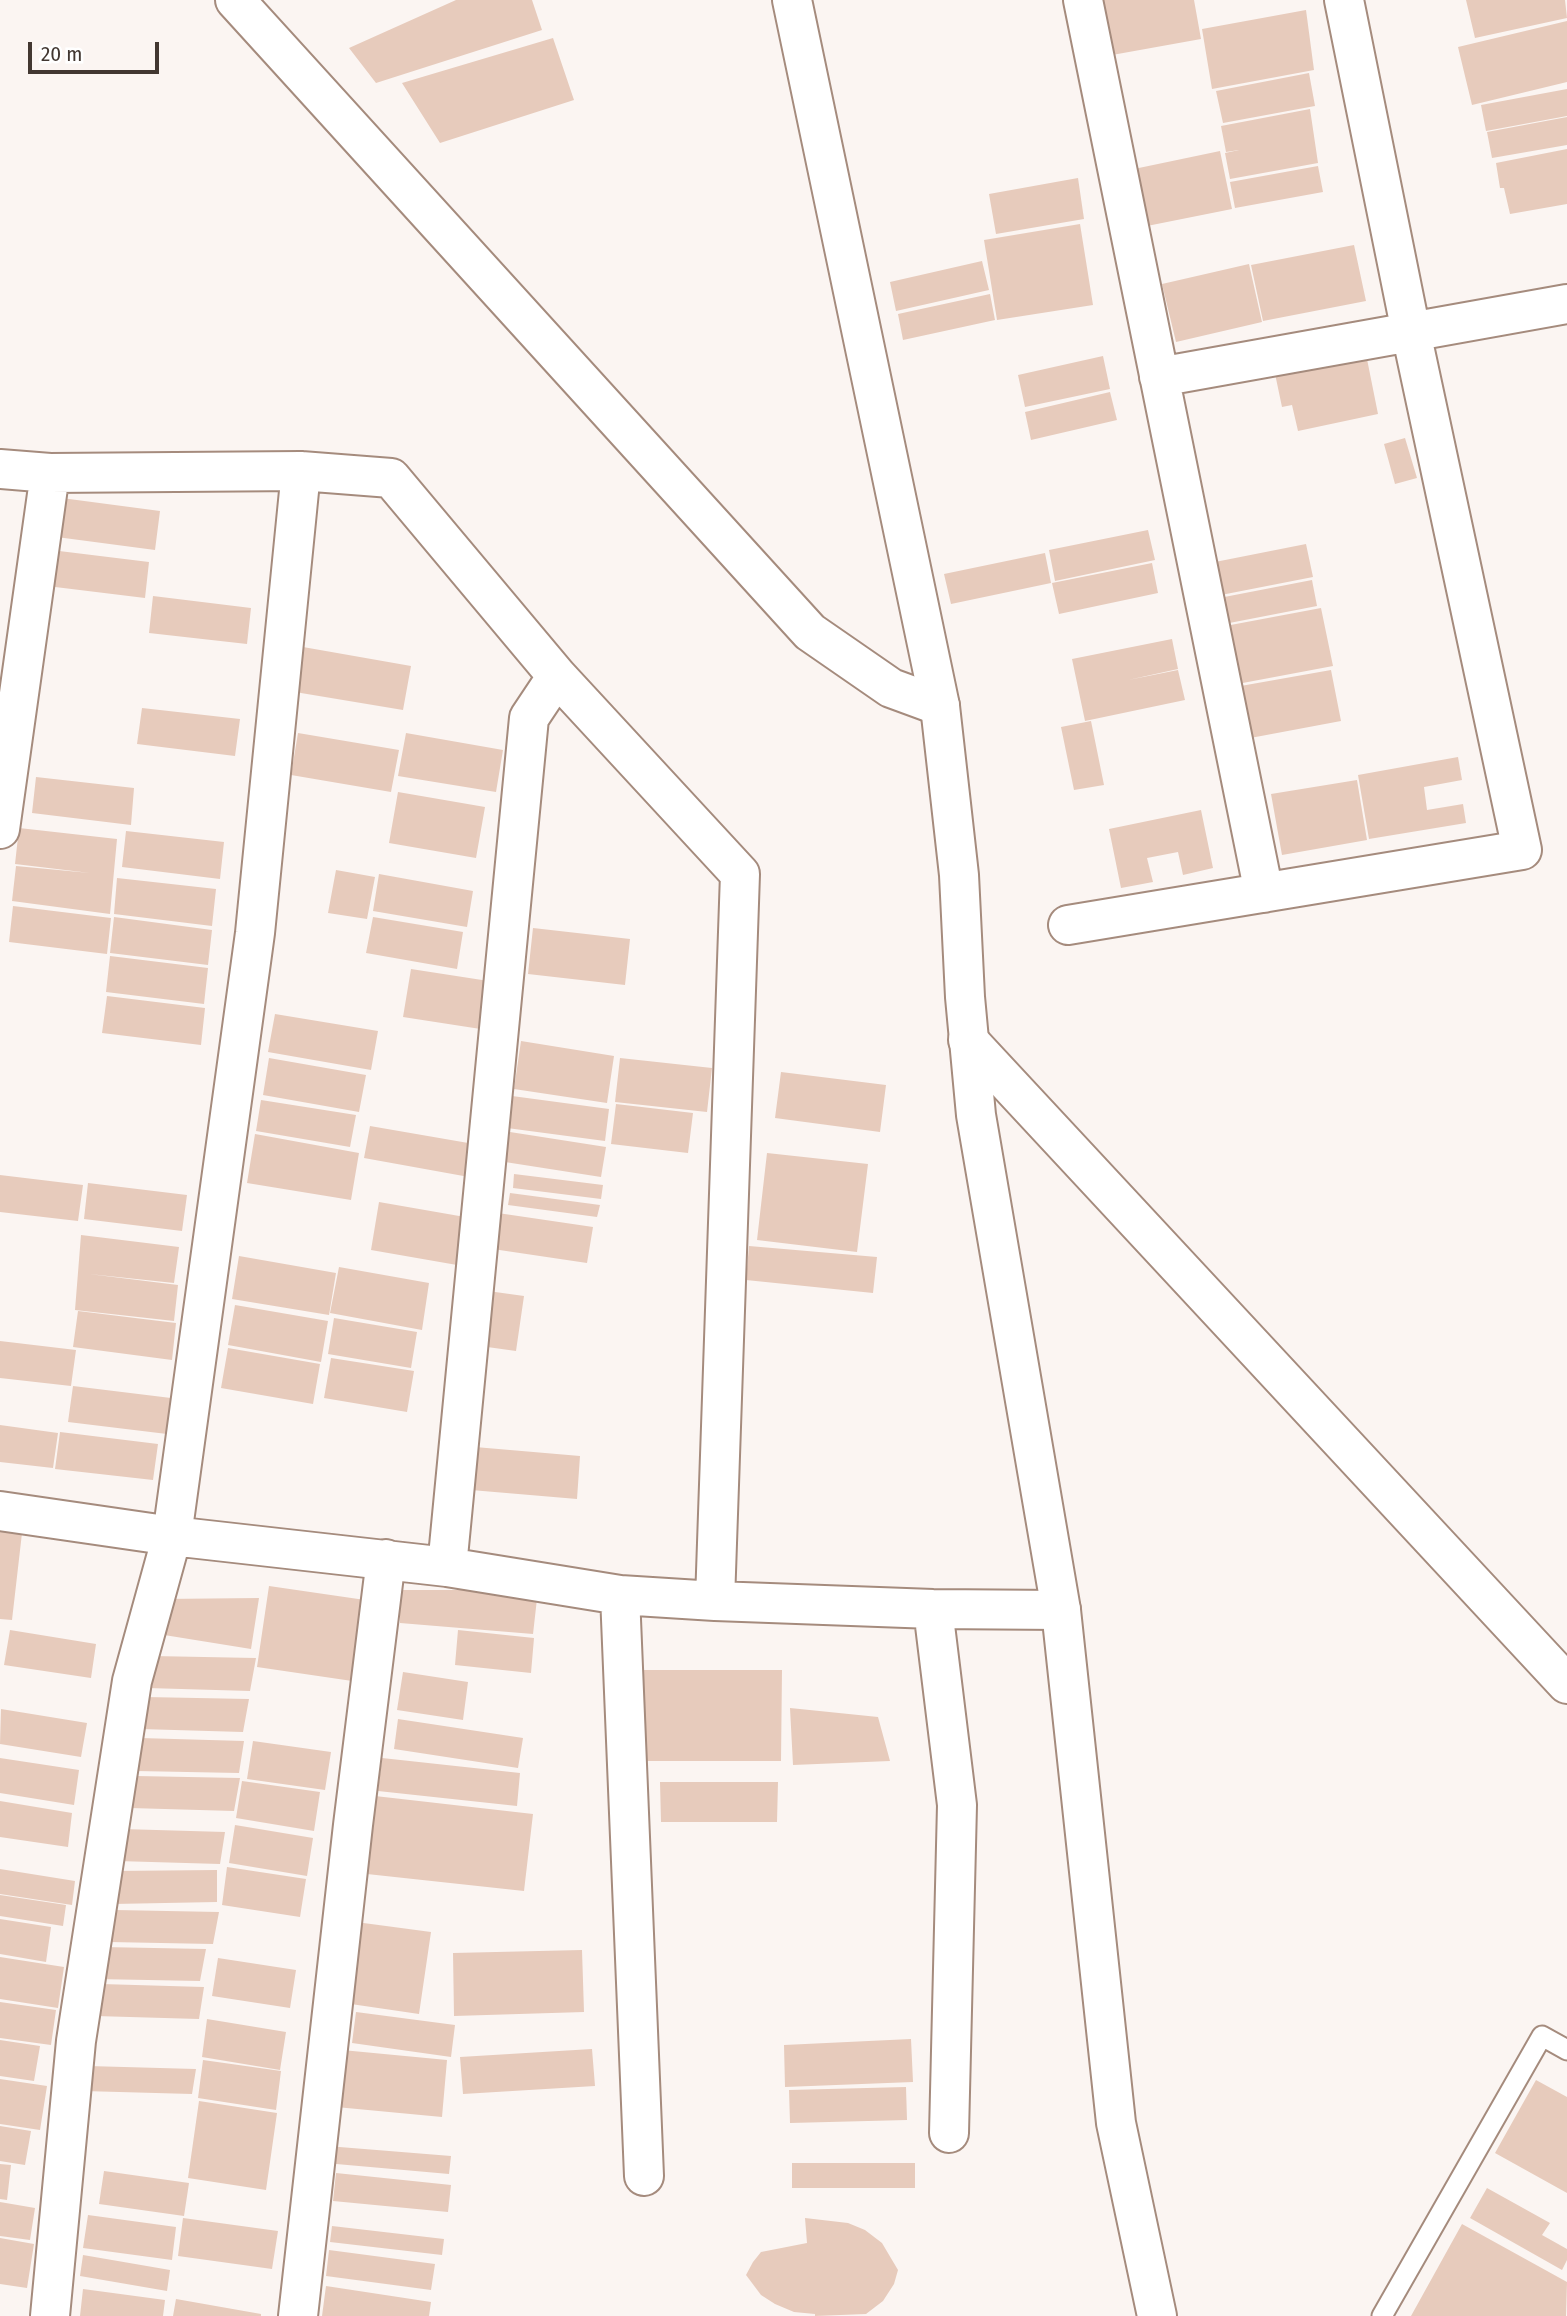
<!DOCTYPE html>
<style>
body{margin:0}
#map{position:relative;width:1567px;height:2316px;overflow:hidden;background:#fbf5f2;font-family:"Fira Sans Condensed",sans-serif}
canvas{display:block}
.scale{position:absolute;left:28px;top:42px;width:131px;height:32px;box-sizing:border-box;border:4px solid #423731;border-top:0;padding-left:9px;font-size:21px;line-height:24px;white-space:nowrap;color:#423731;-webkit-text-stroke:5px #fff;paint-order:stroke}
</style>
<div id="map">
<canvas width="1567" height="2316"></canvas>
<div class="scale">20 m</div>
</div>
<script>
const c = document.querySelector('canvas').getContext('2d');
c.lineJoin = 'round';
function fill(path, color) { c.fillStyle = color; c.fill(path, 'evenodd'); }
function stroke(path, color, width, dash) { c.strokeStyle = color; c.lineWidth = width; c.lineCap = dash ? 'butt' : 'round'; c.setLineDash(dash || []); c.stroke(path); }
fill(new Path2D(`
 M456,0H532L542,30L376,83L349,48Z
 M1090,0H1194L1201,39L1101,57Z
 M1466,0H1565L1567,18L1475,38Z
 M1306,10L1314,70L1212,89L1202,29Z
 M1567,21V82L1472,105L1458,47Z
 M553,38L574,100L440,143L402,83Z
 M1309,73L1315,106L1223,123L1216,91Z
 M1567,89V116L1486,131L1481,105Z
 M1310,109L1318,163L1230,179L1225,153L1239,150L1226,152L1221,126Z
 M1567,117V145L1492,158L1487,132Z
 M1567,149V204L1510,214L1504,188H1500L1496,163Z
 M1220,151L1232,209L1147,226L1134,169Z
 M1318,166L1323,192L1235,208L1230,182Z
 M1078,178L1084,219L996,234L989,194Z
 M1080,224L1093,305L997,320L984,240Z
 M1354,245L1366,301L1263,321L1251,265Z
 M982,261L989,290L896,311L890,282Z
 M1249,264L1262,322L1176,342L1162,284Z
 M990,294L995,320L903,340L898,314Z
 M1365,349L1378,414L1298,431L1292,405L1282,407L1274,369Z
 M1103,356L1110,389L1025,407L1018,375Z
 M1110,392L1117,420L1031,440L1025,412Z
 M1405,438L1417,478L1395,484L1384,444Z
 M54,497L160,511L155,550L49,536Z
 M1148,530L1155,560L1055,581L1049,550Z
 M1306,544L1313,577L1221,595L1215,562Z
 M51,550L149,562L145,598L47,586Z
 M1045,553L1051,583L951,604L944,574Z
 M1152,563L1158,593L1059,614L1052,583Z
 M1312,580L1317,606L1219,625L1214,599Z
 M153,596L251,608L247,644L149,633Z
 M1321,608L1333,666L1232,685L1220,627Z
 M1172,639L1178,669L1128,680L1178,670L1185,700L1085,721L1072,659Z
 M303,647L411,666L403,710L295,692Z
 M1331,670L1341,721L1245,739L1235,687Z
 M142,708L240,719L235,756L137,744Z
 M1091,721L1104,785L1074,790L1061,727Z
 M298,733L399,750L391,792L291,775Z
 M406,733L503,750L496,792L398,776Z
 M1458,757L1462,780L1424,787L1427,810L1463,804L1466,823L1369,839L1358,775Z
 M36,777L134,788L131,825L32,813Z
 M1357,780L1367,840L1282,855L1271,794Z
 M398,792L485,807L476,858L389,843Z
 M1201,810L1213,868L1183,875L1178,852L1147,858L1153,882L1121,888L1109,829Z
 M19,828L117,839L110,914L12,901L16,866L90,873L15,864Z
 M126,831L224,842L220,879L122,867Z
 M336,870L375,877L367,919L328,913Z
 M379,874L473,891L467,927L373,911Z
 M117,878L216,889L212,926L114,914Z
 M13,906L111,918L107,954L9,942Z
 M114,917L212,930L208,965L110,953Z
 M373,917L463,932L457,969L366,953Z
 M533,928L630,939L625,985L528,974Z
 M110,956L208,968L204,1004L106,992Z
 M411,969L495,982L487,1030L403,1017Z
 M107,996L205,1008L201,1045L102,1033Z
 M275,1014L378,1031L371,1070L268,1052Z
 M521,1041L614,1056L607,1103L514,1089Z
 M269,1058L366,1075L359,1112L263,1095Z
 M620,1058L712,1068L707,1112L615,1102Z
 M781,1072L886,1085L880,1132L775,1118Z
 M512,1096L609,1109L605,1141L507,1128Z
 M261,1100L356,1115L350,1147L256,1131Z
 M616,1104L693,1113L688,1153L611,1144Z
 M370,1126L474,1144L469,1177L364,1158Z
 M510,1132L606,1147L601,1177L505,1162Z
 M255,1134L359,1153L351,1200L247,1183Z
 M767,1153L868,1164L857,1252L757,1240Z
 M514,1174L603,1185L601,1199L513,1188Z
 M0,1175L83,1185L78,1221L0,1212Z
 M88,1183L187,1195L182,1231L84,1219Z
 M510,1193L600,1205L597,1217L508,1205Z
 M379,1202L465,1217L457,1265L371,1250Z
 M491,1212L593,1227L587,1263L486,1248Z
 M81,1235L179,1247L174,1283L89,1274L178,1285L174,1321L75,1310Z
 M749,1246L877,1257L873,1293L746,1280Z
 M239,1256L336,1273L329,1315L232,1299Z
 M339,1267L429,1283L422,1330L330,1313Z
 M488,1291L524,1296L516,1351L480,1346Z
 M235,1305L328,1321L321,1362L228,1345Z
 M78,1311L176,1323L172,1360L73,1347Z
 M334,1318L417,1332L411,1368L328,1354Z
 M0,1341L76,1350L71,1386L0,1378Z
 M228,1348L320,1364L313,1404L221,1388Z
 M331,1358L414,1371L407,1412L324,1398Z
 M73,1386L171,1398L167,1434L68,1422Z
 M0,1425L58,1433L53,1468L0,1462Z
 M60,1432L158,1444L153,1480L55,1469Z
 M475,1447L580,1456L577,1499L471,1490Z
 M0,1531L22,1533L12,1620L0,1619Z
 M269,1586L372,1601L359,1682L257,1667Z
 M400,1590H538L533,1634L400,1623Z
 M259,1598L251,1649L158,1634L162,1599Z
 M10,1630L96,1644L91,1678L4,1665Z
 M458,1630L534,1638L531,1673L455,1665Z
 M152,1656L256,1658L250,1691L147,1688Z
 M640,1670H782L781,1761H640Z
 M403,1672L468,1682L463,1720L397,1710Z
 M145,1697L249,1699L243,1732L140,1729Z
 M790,1708L878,1717L890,1761L793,1765Z
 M1,1709L87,1723L81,1757L0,1744Z
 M398,1719L523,1738L518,1768L394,1749Z
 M140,1738L244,1741L239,1773L136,1771Z
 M253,1741L331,1752L325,1790L247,1779Z
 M0,1758L79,1770L74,1805L0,1793Z
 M382,1758L520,1773L517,1806L378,1791Z
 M136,1776L240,1778L234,1811L130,1808Z
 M242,1781L320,1792L314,1831L236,1818Z
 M660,1782H778L777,1822H661Z
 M375,1796L533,1814L524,1891L367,1874Z
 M0,1801L72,1813L68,1847L0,1837Z
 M235,1825L313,1838L307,1876L229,1863Z
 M122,1829L225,1832L220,1864L117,1861Z
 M227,1867L306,1879L300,1917L222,1905Z
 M0,1869L75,1881L72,1905L0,1894Z
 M217,1870V1902L113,1904V1871Z
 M0,1895L66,1905L63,1926L0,1916Z
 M115,1910L219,1912L213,1944L109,1942Z
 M0,1919L51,1927L46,1962L0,1954Z
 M356,1922L431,1932L419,2014L344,2003Z
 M102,1947L206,1949L200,1981L96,1979Z
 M582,1950L584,2012L454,2016L453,1953Z
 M0,1957L64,1967L58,2008L0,1999Z
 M218,1958L296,1970L290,2008L212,1996Z
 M101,1984L204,1987L199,2019L95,2016Z
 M0,2002L56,2010L51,2045L0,2038Z
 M356,2012L455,2025L451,2057L352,2043Z
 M207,2019L286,2032L280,2070L202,2057Z
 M911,2039L913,2082L785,2087L784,2045Z
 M0,2040L40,2046L34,2081L0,2076Z
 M592,2049L595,2086L463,2094L460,2057Z
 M342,2050L447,2060L442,2117L336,2107Z
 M203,2060L281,2071L276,2110L198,2098Z
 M88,2066L196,2069L192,2094L83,2091Z
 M0,2079L47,2086L40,2130L0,2124Z
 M1536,2080L1567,2097V2193L1495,2153Z
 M906,2087L907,2120L790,2123L789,2090Z
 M199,2101L277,2113L266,2190L188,2178Z
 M0,2126L31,2131L25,2165L0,2161Z
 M327,2146L451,2156L449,2174L325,2163Z
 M792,2163H915V2188H792Z
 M0,2164L11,2165L7,2200L0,2199Z
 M104,2171L189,2183L184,2216L99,2204Z
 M336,2173L451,2185L448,2212L333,2201Z
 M1487,2188L1550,2223L1542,2235L1567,2249V2260L1562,2270L1470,2218Z
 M0,2202L35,2208L30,2240L0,2236Z
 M88,2215L176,2227L172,2260L83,2248Z
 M183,2218L278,2231L272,2269L178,2256Z
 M805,2218L848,2223L865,2230L882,2243L898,2270L894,2284L883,2301L866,2314L815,2316V2314L794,2312L775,2304L761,2295L746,2275L753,2262L761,2252L807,2243Z
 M1462,2224L1567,2282L1566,2316H1411Z
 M332,2226L444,2239L442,2255L330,2242Z
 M0,2238L34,2244L27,2288L0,2284Z
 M329,2250L435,2264L431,2290L326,2276Z
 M83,2255L170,2270L167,2291L80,2276Z
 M326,2286L431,2302L429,2316H322Z
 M83,2289L165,2300L163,2316H80Z
 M176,2299L261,2314V2316H173Z`), '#e7cbbc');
const lane = new Path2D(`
 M1382,2316L1542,2036L1567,2050`);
const street = new Path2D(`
 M235,0L810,632L891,688L940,706
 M1083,0L1264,893
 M1159,377L1567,304
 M0,469L50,473L301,471L391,478L557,676L740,874L715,1601
 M0,829L50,473
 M1068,925L1522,850L1411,332L1344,0
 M968,1040L1567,1684
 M0,1511L172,1536L447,1567L620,1595L715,1601L933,1609L1061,1610
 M447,1567L529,718L557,676
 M620,1595L644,2176
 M933,1609L957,1805L949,2133
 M50,2316L76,2041L132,1681L172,1536L255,933L301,471
 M298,2316L353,1825L386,1559`);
const secondary = new Path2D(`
 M792,0L940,706L959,875L965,997L976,1115L1061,1610L1116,2123L1157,2316`);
stroke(lane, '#a58b7d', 23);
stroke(street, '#a58b7d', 42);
stroke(secondary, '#a58b7d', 42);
stroke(lane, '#fff', 19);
stroke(street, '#fff', 38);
stroke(secondary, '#fff', 38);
</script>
